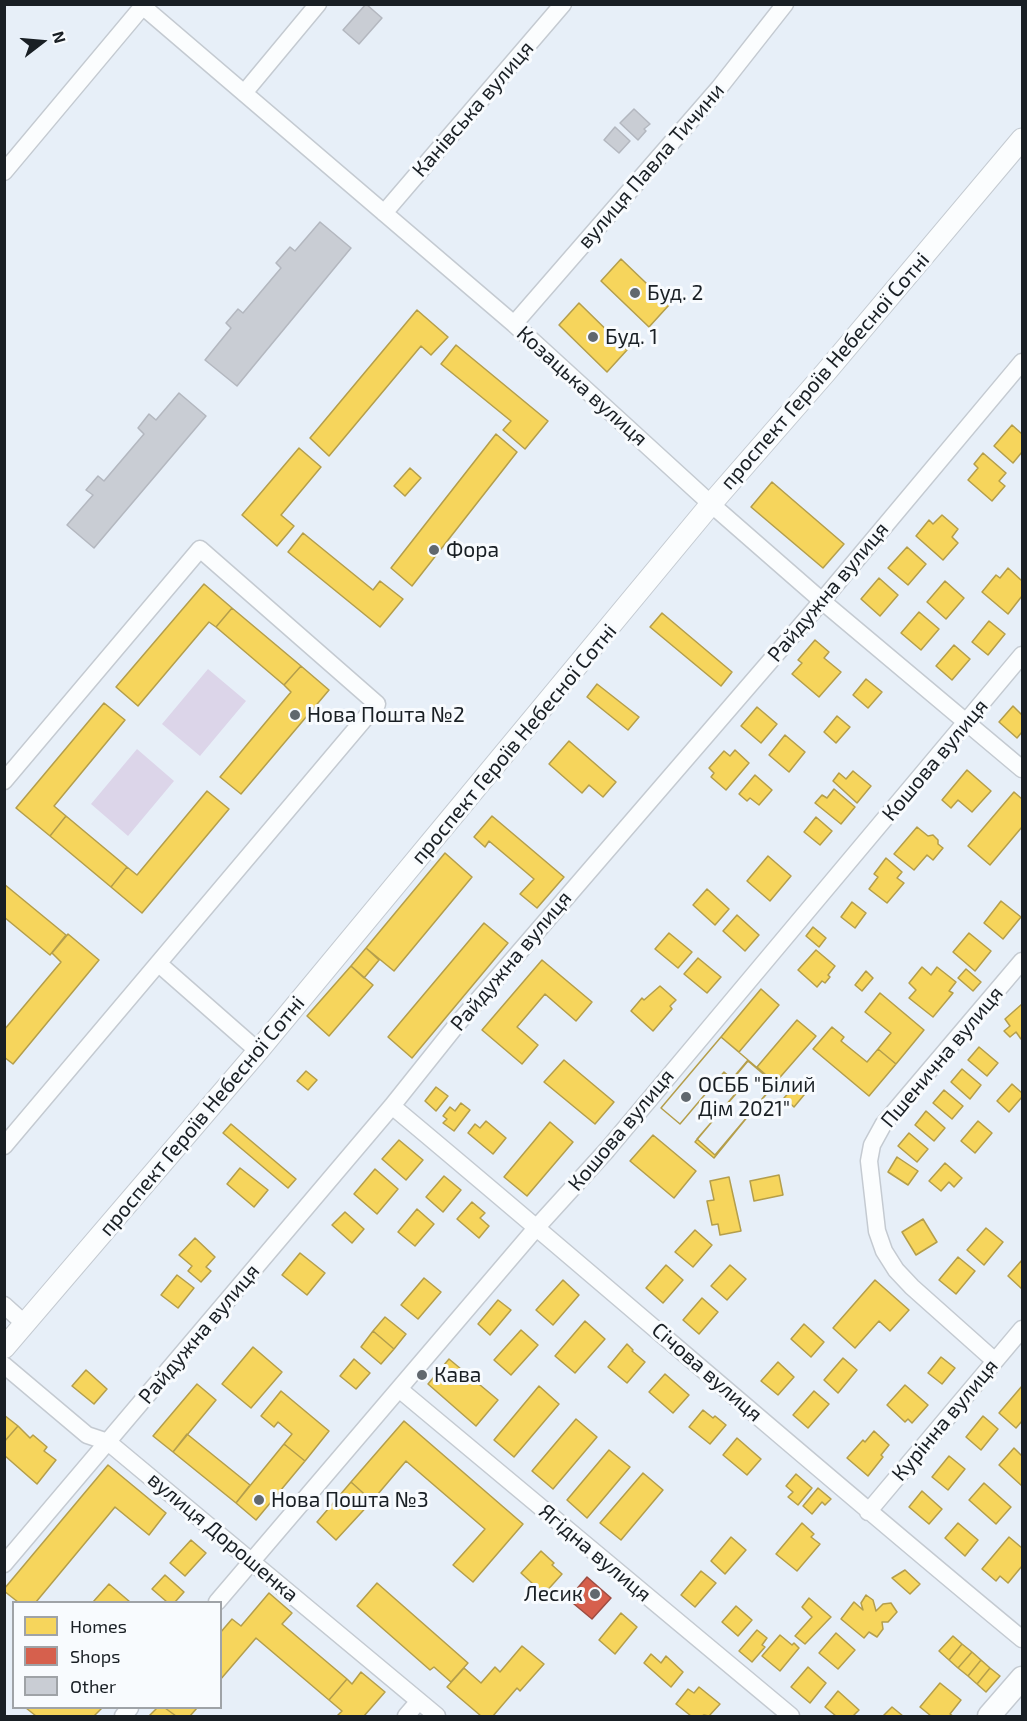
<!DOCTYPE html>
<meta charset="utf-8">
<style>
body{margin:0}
#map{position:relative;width:1027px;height:1721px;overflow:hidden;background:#e7eff8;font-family:"Exo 2",sans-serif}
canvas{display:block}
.frame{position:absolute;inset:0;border:6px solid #191f24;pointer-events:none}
.legend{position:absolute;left:12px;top:1601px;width:210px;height:108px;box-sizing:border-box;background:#f8fbfe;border:2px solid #9fa3a7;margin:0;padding:8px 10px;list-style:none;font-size:18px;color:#191f24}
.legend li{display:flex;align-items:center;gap:12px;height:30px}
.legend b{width:30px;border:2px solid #9fa3a7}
.north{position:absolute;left:12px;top:12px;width:60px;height:60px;-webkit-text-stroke:4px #f8fbfe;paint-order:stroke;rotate:74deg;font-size:16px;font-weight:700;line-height:24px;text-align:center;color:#191f24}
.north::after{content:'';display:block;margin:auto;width:21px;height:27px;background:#191f24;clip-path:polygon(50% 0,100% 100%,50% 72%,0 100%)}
</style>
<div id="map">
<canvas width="1027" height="1721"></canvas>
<div class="frame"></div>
<ul class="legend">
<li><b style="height:16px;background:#f6d55c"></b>Homes</li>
<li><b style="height:16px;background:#d6604d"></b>Shops</li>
<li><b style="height:16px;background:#c9cdd4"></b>Other</li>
</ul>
<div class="north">N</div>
</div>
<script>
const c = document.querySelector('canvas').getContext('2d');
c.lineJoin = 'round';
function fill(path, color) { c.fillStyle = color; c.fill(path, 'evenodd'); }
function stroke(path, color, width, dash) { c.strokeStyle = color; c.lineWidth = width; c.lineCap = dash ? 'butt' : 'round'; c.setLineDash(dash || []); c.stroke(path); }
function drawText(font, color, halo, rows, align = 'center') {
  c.font = font + ' "Exo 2",sans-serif'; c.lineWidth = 6; c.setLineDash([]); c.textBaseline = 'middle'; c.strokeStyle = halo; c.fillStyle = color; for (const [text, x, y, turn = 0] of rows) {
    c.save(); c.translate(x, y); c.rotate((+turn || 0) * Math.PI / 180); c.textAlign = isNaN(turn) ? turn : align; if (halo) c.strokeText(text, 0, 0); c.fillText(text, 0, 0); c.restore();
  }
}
fill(new Path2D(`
 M208,669L246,701L200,756L162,724Z
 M137,749L174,781L128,836L91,804Z`), '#dcd5e9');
const homes = new Path2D(`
 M621,259L669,305L649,327L601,281Z
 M579,303L627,350L607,372L559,325Z
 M417,310L448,337L431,355L421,346L329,456L310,438Z
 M456,345L548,421L525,449L503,430L511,421L441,364Z
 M1012,425L1022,434V452L1013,463L994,446Z
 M496,434L517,452L412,586L391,568Z
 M299,448L321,467L281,515L294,526L277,546L242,515Z
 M983,453L1006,473L999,481L1005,486L992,501L968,480L978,468L974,464Z
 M410,468L421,478L405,496L394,486Z
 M772,482L844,544L823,568L751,507Z
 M942,515L958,529L952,537L958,543L943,560L916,536L929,520L933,524Z
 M303,533L373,590L380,581L403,599L380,627L288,552Z
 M907,547L926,564L908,585L888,568Z
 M1008,568L1022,581V596L1008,614L982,592L996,575L1000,578Z
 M879,578L898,595L880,616L861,599Z
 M945,581L964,598L946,619L927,602Z
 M204,584L232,608L216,627L209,622L138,706L116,687Z
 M232,608L301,666L284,685L216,627Z
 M919,612L939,629L921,650L901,633Z
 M662,613L732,672L721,686L650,627Z
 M989,621L1005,634L988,655L972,642Z
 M815,640L829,652L824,658L841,672L819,697L792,674L802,663L798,660Z
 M954,645L970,659L952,680L936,666Z
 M301,666L329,690L241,794L220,777L291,692L284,685Z
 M866,679L882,692L868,708L853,695Z
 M597,684L639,717L628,730L587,697Z
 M104,703L125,720L54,806L66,816L50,836L16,808Z
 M1013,706L1022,715V732L1017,738L999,722Z
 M757,707L777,724L761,743L741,726Z
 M837,716L850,727L836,743L824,732Z
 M785,735L805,752L789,772L769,755Z
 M569,741L616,782L603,797L589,785L582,793L549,764Z
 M735,750L749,763L726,790L711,777L714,773L709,768L724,751L730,756Z
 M967,770L991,791L972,812L958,800L951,808L942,800Z
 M853,771L871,786L857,803L833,781L839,773L846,779Z
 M755,775L772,790L759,805L750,798L747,801L739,794Z
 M834,789L855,807L841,824L815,803L822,795L827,798Z
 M207,791L229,809L142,913L111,887L127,867L137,875Z
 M1014,792L1022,799V827L990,865L968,846Z
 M66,816L127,867L111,887L50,836Z
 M492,816L564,877L537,908L520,894L534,879L489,841L485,847L474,837Z
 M816,817L832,831L820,845L804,832Z
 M917,827L928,836L933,835L938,840V844L943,848L933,860L927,855L914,870L894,854Z
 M445,853L472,877L394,971L366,948Z
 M768,856L791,876L770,901L747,881Z
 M886,858L902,872L897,878L904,883L887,903L869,889L878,877L874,874Z
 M4,884L66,935L50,955L4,917Z
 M707,889L729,909L715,925L693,905Z
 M1001,901L1021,917L1003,939L984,923Z
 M852,902L866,913L855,928L841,917Z
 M737,915L759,935L745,951L723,931Z
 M484,923L508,943L412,1058L388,1037Z
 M813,927L826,938L819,947L806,936Z
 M669,933L692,952L678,968L655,949Z
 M969,933L991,951L975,971L953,952Z
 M68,934L99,960L13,1064L4,1057V1030L61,962L52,953Z
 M366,948L379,960L364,978L351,966Z
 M816,950L835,966L828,975L830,977L825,983L822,981L817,987L798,970Z
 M698,958L721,977L707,993L684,974Z
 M542,960L592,1002L576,1021L545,994L517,1027L538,1045L522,1064L482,1030Z
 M351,966L373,985L329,1036L307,1016Z
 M922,967L931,975L937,967L956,982L949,991L953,993L933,1017L909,998L916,990L909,983Z
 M966,969L981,982L973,991L958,978Z
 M866,971L873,978L862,991L855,985Z
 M660,986L676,1000L670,1006L672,1009L653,1031L631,1011L642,998L644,1000Z
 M761,989L779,1005L739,1052L721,1037Z
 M880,993L924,1030L896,1064L878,1049L891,1033L865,1012Z
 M1022,1004V1038L1021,1039L1016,1032L1010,1037L1004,1031L1010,1026L1005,1019Z
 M797,1020L816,1036L775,1083L757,1067Z
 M832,1027L844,1037L841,1041L867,1062L878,1049L896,1064L869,1096L813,1049Z
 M721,1037L775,1083L714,1158L695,1142L741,1087L724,1072L680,1124L661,1108Z
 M721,1037L748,1060L732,1079L724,1072L680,1124L661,1108Z
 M979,1047L998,1063L987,1076L968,1060Z
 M564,1060L614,1102L595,1124L544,1082Z
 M748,1061L775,1084L715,1155L697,1139L741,1088L732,1080Z
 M962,1069L981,1085L970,1099L951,1082Z
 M306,1071L317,1080L308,1090L297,1081Z
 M799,1081L809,1089L794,1107L784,1098Z
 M1012,1084L1022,1093V1097L1009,1112L997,1101Z
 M436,1087L448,1096L436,1111L425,1101Z
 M944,1090L963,1106L952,1119L933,1103Z
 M461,1103L470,1110L454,1131L443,1123L447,1119L443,1116L450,1107L455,1111Z
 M926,1111L945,1128L934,1141L915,1125Z
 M486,1121L506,1138L493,1154L468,1133L475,1124L480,1128Z
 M978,1121L992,1133L975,1153L961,1141Z
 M550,1122L573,1142L527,1196L504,1177Z
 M231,1124L296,1179L288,1188L223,1133Z
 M909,1133L928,1149L917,1162L898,1146Z
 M653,1135L696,1171L674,1198L630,1161Z
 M399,1140L423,1160L406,1180L382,1159Z
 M897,1157L918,1171L908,1185L888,1172Z
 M945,1163L962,1178L954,1187L949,1182L941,1191L929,1181Z
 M240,1168L268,1190L254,1207L227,1184Z
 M375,1169L398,1189L377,1214L354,1194Z
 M779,1175L783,1195L754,1201L750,1181Z
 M444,1176L461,1190L443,1212L426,1197Z
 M729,1177L741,1231L720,1235L718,1224L712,1225L707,1201L714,1200L710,1181Z
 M472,1202L485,1213L480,1218L489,1226L479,1238L457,1219Z
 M417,1209L434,1224L415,1246L398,1232Z
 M345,1212L364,1229L352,1243L332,1225Z
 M923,1219L937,1242L916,1255L902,1232Z
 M986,1228L1003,1242L984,1265L967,1250Z
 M695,1230L712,1245L693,1267L675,1252Z
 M195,1238L215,1257L206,1267L211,1271L201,1282L188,1271L192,1266L179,1255Z
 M300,1253L325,1273L307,1295L282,1275Z
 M958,1257L975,1271L956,1294L939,1280Z
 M1022,1260V1289L1008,1276Z
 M666,1265L683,1280L663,1303L646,1288Z
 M730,1265L746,1279L727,1300L711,1286Z
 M177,1275L194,1288L178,1308L161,1295Z
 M424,1278L441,1292L418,1319L401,1305Z
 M563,1280L579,1295L553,1325L536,1310Z
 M875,1280L909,1310L890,1331L879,1321L855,1348L833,1328Z
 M702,1298L718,1312L699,1334L683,1320Z
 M498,1300L511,1310L490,1335L478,1324Z
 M385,1317L406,1334L394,1349L373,1331Z
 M585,1321L605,1339L575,1373L555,1356Z
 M804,1324L824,1342L811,1357L791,1339Z
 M521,1330L538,1345L511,1375L494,1360Z
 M373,1331L394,1349L381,1364L361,1347Z
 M627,1344L633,1350L632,1351L645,1362L627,1383L608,1367Z
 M253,1347L282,1372L251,1408L222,1384Z
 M941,1357L955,1368L942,1384L928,1373Z
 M843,1358L857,1370L838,1393L824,1380Z
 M354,1359L370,1373L356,1389L340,1376Z
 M449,1359L498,1400L476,1426L428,1384Z
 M778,1362L794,1377L778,1395L761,1381Z
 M86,1370L107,1389L94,1404L72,1386Z
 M665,1374L689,1395L673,1413L649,1392Z
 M197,1384L216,1400L173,1452L153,1436Z
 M905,1385L928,1405L912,1423L908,1419L905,1422L887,1405Z
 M539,1386L559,1404L514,1457L494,1440Z
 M1022,1386V1421L1016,1428L999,1413Z
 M281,1391L329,1431L305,1461L284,1444L292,1434L278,1422L274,1427L261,1416Z
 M814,1391L829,1404L808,1428L793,1415Z
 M703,1410L713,1418L715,1416L726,1425L710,1444L689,1427Z
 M4,1415L18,1426L4,1442Z
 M983,1416L998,1429L981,1450L966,1437Z
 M576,1419L597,1437L553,1489L532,1471Z
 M404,1421L523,1524L473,1582L453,1565L485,1529L406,1461L372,1501L351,1482Z
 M18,1426L30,1438L33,1435L47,1447L44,1451L56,1460L37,1484L4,1455V1442Z
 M874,1431L889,1445L881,1455L883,1457L868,1476L847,1458L863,1440L865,1442Z
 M187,1434L250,1485L236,1503L173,1452Z
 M737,1438L761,1459L747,1475L723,1455Z
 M284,1444L305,1461L256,1520L236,1503Z
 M1014,1448L1022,1456V1486L999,1465Z
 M609,1450L630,1467L587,1518L567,1500Z
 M949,1456L965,1469L948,1490L932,1477Z
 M108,1465L166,1513L149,1535L115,1507L36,1602H18L4,1591V1589Z
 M643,1473L663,1490L621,1540L600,1523Z
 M796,1474L812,1488L798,1505L788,1497L793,1492L786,1486Z
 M351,1482L372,1501L336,1540L317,1522Z
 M984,1483L1011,1507L996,1524L969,1500Z
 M818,1488L831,1499L825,1505L822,1502L812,1514L803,1506Z
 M922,1491L942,1509L929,1524L909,1507Z
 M802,1523L814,1534L811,1537L820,1544L797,1571L776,1554Z
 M958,1523L978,1540L965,1556L945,1538Z
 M731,1537L746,1550L725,1574L711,1561Z
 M1009,1537L1022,1548V1566L1008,1583L1000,1576L996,1581L982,1569Z
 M191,1540L206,1553L185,1576L170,1563Z
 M541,1551L554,1563L552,1565L562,1574L544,1594L521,1573Z
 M905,1570L920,1584L910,1594L892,1578Z
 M701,1571L716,1583L695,1607L681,1595Z
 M165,1575L184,1592L175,1602H167L152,1589Z
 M377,1583L468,1663L451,1682L434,1667L430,1670L357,1606Z
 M109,1584L130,1602H93Z
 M269,1593L292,1613L282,1624L347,1679L329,1700L256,1638L220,1680V1633L232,1619L241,1626Z
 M866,1595L873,1600L876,1611L883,1604L891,1603L897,1612L888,1622H882L883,1629L877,1637L869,1632L864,1638L841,1619L854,1602L863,1610L861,1603Z
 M809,1598L831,1617L805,1644L795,1636L812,1617L802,1607Z
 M736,1606L752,1620L738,1636L722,1622Z
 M621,1613L637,1627L615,1654L599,1640Z
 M757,1630L767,1638L762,1645L765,1647L752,1662L739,1651Z
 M836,1633L855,1650L838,1669L819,1653Z
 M780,1635L792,1645L794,1643L799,1648L780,1671L762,1656Z
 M953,1636L962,1644L949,1660L939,1651Z
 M962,1644L972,1652L958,1668L949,1660Z
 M522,1646L544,1664L520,1691L517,1688L493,1716H481L447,1687L464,1668L481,1683L495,1667L500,1672Z
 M972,1652L981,1660L968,1676L958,1668Z
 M651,1654L661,1663L666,1656L683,1672L671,1687L644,1663Z
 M981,1660L990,1668L977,1684L968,1676Z
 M808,1667L826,1683L810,1703L791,1687Z
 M990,1668L1000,1676L986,1692L977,1684Z
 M361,1672L385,1692L364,1716H337L342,1711L329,1700L347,1679L352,1684Z
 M940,1683L961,1700L950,1714L953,1716H931L920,1707Z
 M699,1687L720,1704L709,1716L704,1715L702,1716H691L676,1704L688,1689L694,1693Z
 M838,1691L859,1710L853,1716H836L825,1707Z
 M892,1707L903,1716H883Z
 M26,1708H102L94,1716H36Z
 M157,1708H165L176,1716H149Z
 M165,1708H197L190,1716H176Z`);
fill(homes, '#f6d55c');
stroke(homes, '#b49e4b', 1.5);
const shops = new Path2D(`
 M587,1577L611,1598L592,1619L568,1599Z`);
fill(shops, '#d6604d');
stroke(shops, '#9d4c41', 1.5);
const building = new Path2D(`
 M366,4L382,18L359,44L343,30Z
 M634,109L650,124L644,129L646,131L638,140L620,123Z
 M615,127L630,141L619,153L604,140Z
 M320,222L351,248L237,386L205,360L231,328L226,323L238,309L243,313L281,268L276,263L290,247L295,251Z
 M179,393L206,416L94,548L67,525L93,495L86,490L98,476L104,481L144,434L138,428L149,414L156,420Z`);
fill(building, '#c9cdd4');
stroke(building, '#b3b7bf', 1.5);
const minor = new Path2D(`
 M140,4L514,324L711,504L822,601L1022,769
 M244,93L318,4
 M4,172L143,6
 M384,213L563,4
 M514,324L719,88L785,4
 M4,781L200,549L377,704L4,1146
 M159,964L258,1051
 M392,1106C603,1282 810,1464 1022,1639
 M4,1305L25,1324
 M995,1361L912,1287L896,1270L884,1251L877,1231L869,1161L872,1145L883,1125L1022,961
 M4,1365L87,1435L108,1442L437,1716
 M399,1389L791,1716
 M868,1512L1022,1329
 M4,1564L392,1106L459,1022L822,601L1022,362
 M217,1602L537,1227L607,1150L1022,655
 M123,1716L130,1708
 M406,1716L419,1701`);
const tertiary = new Path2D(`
 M4,1348L258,1051L711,504L826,372L1022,139`);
const secondary = new Path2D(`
 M989,1716L1022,1678`);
stroke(minor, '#c4cad1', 19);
stroke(tertiary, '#c4cad1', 23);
stroke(secondary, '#c4cad1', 25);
stroke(minor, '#fbfdfe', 16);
stroke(tertiary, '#fbfdfe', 21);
stroke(secondary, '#fbfdfe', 22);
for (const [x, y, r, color] of [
 [635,293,6,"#61686e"],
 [593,337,6,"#61686e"],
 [434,550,6,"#61686e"],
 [295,715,6,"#61686e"],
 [686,1097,6,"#61686e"],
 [422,1375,6,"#61686e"],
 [259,1500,6,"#61686e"],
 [595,1594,6,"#61686e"]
]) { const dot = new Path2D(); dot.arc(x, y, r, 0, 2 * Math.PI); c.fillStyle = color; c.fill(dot); stroke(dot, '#f8fbfe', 2); }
drawText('21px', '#191f24', '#f8fbfe', [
 ["Канівська вулиця",473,109,-49],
 ["вулиця Павла Тичини",651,166,-49],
 ["проспект Героїв Небесної Сотні",825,371,-49],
 ["Козацька вулиця",582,386,42],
 ["Райдужна вулиця",828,592,-50],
 ["проспект Героїв Небесної Сотні",514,744,-50],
 ["Кошова вулиця",935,760,-50],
 ["Райдужна вулиця",511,961,-50],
 ["Пшенична вулиця",942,1057,-50],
 ["проспект Героїв Небесної Сотні",202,1116,-50],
 ["Кошова вулиця",621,1130,-50],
 ["Райдужна вулиця",199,1334,-50],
 ["Січова вулиця",707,1372,41],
 ["Курінна вулиця",945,1420,-50],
 ["вулиця Дорошенка",223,1537,40],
 ["Ягідна вулиця",595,1553,40]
]);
drawText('21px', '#191f24', '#f8fbfe', [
 ["Буд. 2",647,293],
 ["Буд. 1",605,337],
 ["Фора",446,550],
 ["Нова Пошта №2",307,715],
 ["ОСББ \"Білий",698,1085],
 ["Дім 2021\"",698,1109],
 ["Кава",434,1375],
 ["Нова Пошта №3",271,1500],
 ["Лесик",583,1594,"right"]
], 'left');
</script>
